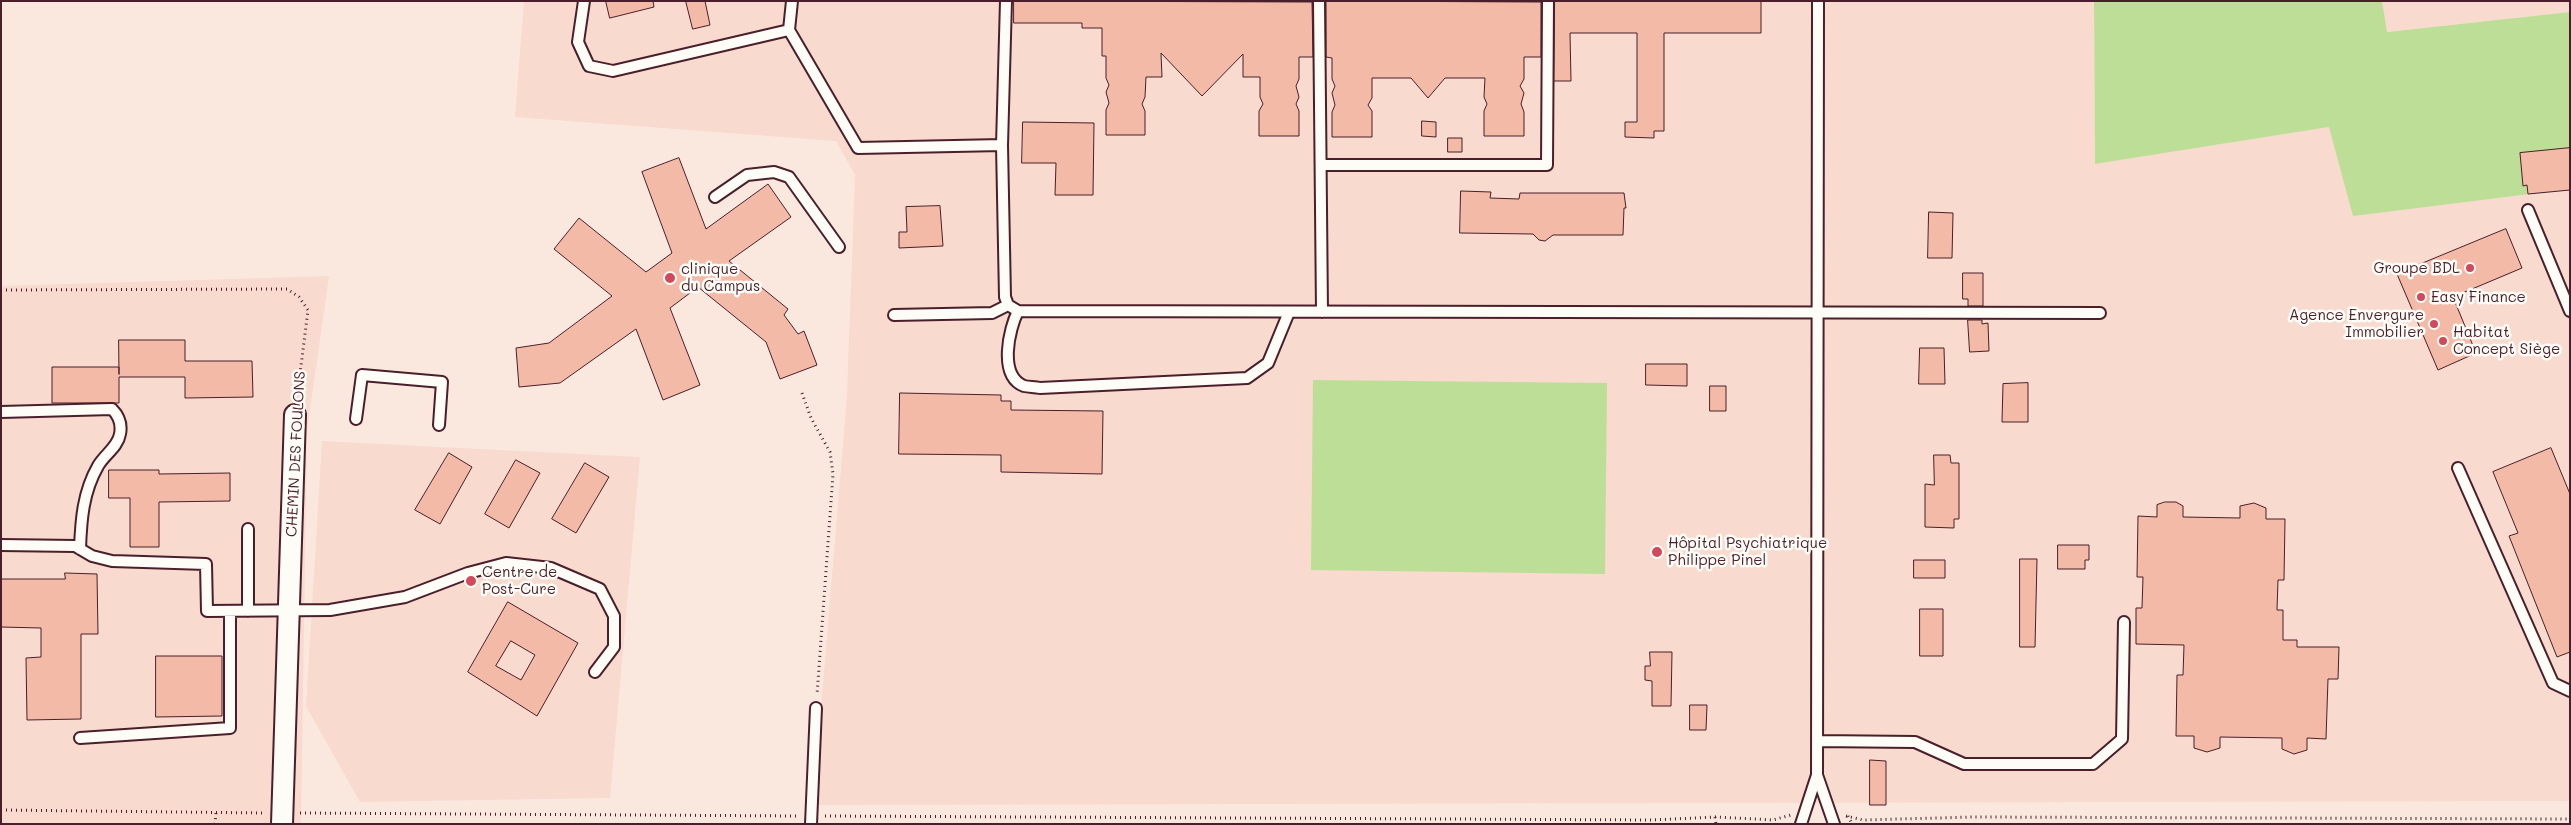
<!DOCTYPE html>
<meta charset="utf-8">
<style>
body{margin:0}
#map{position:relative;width:2571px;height:825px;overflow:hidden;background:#fae8df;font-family:Mali,sans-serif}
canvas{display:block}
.frame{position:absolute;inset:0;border:2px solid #4a1f2b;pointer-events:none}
</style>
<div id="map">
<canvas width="2571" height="825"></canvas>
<div class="frame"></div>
</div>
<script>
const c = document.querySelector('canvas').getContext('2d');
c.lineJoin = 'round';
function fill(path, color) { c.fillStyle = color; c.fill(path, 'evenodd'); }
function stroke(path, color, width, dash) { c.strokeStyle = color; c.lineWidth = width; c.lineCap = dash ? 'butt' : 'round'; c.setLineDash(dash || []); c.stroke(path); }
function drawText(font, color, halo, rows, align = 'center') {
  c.font = font + ' Mali,sans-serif'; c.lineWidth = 5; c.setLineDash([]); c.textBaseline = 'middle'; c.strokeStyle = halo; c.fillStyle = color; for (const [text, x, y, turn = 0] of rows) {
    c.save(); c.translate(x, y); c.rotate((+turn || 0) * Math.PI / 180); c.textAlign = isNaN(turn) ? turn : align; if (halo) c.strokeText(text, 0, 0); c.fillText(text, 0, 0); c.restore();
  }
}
fill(new Path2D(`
 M524,1H2094L2095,164L2329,127L2570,189V801L813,805L847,395L855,175L836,141L515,117Z
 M2382,1H2570V12L2386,32Z
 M329,276L307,431L301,824H1V286Z
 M322,441L640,457L610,798L360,802L306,706Z`), '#f8dace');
fill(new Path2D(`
 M2094,1H2382L2387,32L2570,12V189L2353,216L2329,127L2095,164Z
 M1313,380L1607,383L1605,574L1311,570Z`), '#bdde97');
const building = new Path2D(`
 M606,1H653L654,7L610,18Z
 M686,1H705L710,25L693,29Z
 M1014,1L1312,2L1313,57H1299V79L1296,86L1299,97L1296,104L1299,111V136H1259V111L1263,104L1260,97V77H1243V54L1202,96L1161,53L1162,77H1146L1145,97L1142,104L1145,111V135H1106V110L1109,103L1106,92L1109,85L1106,78V56H1102V28H1082V23H1014Z
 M1329,1L1541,2V57H1524V79L1520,86L1524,93L1521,104L1524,112V136H1484V111L1487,104L1484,97L1485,78H1445L1428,98L1411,78H1372V98L1368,105L1372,111V137H1332V112L1335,105L1332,93L1335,86L1332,79V58L1326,57V2Z
 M1555,1H1761V33H1664V131H1654V138L1625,137V122H1637V33H1570L1571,81H1554Z
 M1422,121L1436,122V137L1422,136Z
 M1023,122L1094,123L1093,195H1055L1056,163H1022Z
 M1448,138H1462V152H1448Z
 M2570,148V190L2528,194L2527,185L2523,186L2520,153Z
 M679,158L706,229L768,184L791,217L729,261L788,309L784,315L798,334L804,331L817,365L780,379L766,342L698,287L670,308L700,385L663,400L636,329L560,383L519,387L516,348L549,343L612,296L554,249L579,218L646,272L672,253L642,172Z
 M1461,191L1491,192L1490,198L1519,199L1520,193H1624L1626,208H1624L1623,235H1553L1545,241L1539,240L1533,234L1460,233Z
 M940,206L943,246L899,248V232H907L906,207Z
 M1929,212L1953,213L1952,258H1928Z
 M2506,229L2522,268L2453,297L2476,353L2438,370L2397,274Z
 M1963,273H1983V306H1968V299H1963Z
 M1968,320H1982V324L1988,323L1989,351L1970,352Z
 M119,340H185V361H252L253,397L185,398V377H119V403H52V367H119V374Z
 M1920,348H1944L1945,384H1919Z
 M1646,364H1687V386L1646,385Z
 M2028,383V422H2002L2003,384Z
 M1710,386H1726V411H1710Z
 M900,393L1001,395V401H1011V410L1103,411L1102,474L1001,472V455L899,454Z
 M2551,448L2570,494V652L2557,657L2509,536L2518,533L2493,472Z
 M449,453L472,467L440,524L415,510Z
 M1934,455H1950L1951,463H1959V519H1954V528L1925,527V484L1934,485Z
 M516,460L540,473L509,528L485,514Z
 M585,463L609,477L576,533L552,519Z
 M109,470H159V474L230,473V501L159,502V547H130V498H109Z
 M2165,502H2176L2183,506V517L2240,518V506L2254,503L2266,508V519H2285L2284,580H2278L2277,610H2283V640H2297V647H2339L2338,679H2328L2326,739L2307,738V750L2294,754L2282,749V738L2220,737V748L2207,752L2194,748V736H2176L2177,675H2183L2184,645L2136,644V608H2142L2143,577H2137L2138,516L2157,517V505Z
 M2058,545H2089V560H2085V569H2058Z
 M2020,559H2037L2035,647H2020Z
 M1914,560H1945V578H1914Z
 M65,573L97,574L98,634H81V719L27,720L26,658L41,657V628L1,627V579H65Z
 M508,602L578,643L537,716L468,672ZM511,641L535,655L521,680L496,666Z
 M1920,609H1943V656H1920Z
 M1650,652H1672L1671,706H1652V681L1645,680V666H1650Z
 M156,656H222V716L156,717Z
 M1690,705H1707L1706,730H1690Z
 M1870,760L1886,761V805H1870Z`);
fill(building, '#f2baa7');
stroke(building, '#4a1f2b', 1);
const lane = new Path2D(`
 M584,1L578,42L589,66L613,71L789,30
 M792,1L789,30L858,148L1002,145
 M1006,1L1002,145L1005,297L1008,305L1018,311L2100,313
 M1319,1L1322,312
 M1321,165H1547L1548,1
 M715,197L747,175L774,172L789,177L839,247
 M2528,210L2570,311
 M1018,311C1009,329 998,376 1024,386C1029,387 1035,387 1040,388L1247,378L1268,363L1289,312
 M894,315L992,313L1008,305
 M1,412L112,409C119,416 122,424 120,434C118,447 104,455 98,466C83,492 81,520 80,549
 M356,419L362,375L442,382L439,425
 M2458,468L2553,683L2570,691
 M1,545L75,546L92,556L112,561L206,564L207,611L330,610L405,597L468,573L506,563L551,568L600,589L614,616V647L595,672
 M248,611V529
 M80,738L230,728V611
 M1817,741L1915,742L1964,764H2093L2122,739L2124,622
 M1817,775L1834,824
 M811,824L816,708
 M1801,824L1817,775L1818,1`);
const street = new Path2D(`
 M282,824L295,415`);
stroke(lane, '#4a1f2b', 14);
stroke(street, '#4a1f2b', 24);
stroke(new Path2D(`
 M1,290L287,289L299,297L308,310L297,398
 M802,393L811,418L830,452L833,474L817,695
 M1,810L264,813
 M300,813L799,816
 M825,816L1652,820L1715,817L1773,820L1791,815
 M1846,816L1863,820L1974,817L2570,819
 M1848,816L1852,824
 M1715,817L1716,824
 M215,824L216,813`), '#4a1f2b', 3, [1, 4]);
stroke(lane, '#fdfcf7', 10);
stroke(street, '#fdfcf7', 20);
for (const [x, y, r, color] of [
 [2470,268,5,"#d1495b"],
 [670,278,6,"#d1495b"],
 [2421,297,5,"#d1495b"],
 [2434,324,5,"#d1495b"],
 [2443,341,5,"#d1495b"],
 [1657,552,6,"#d1495b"],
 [471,581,6,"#d1495b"]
]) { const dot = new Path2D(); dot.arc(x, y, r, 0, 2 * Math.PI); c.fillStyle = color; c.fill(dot); stroke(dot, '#fdfcf7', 2); }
drawText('15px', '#4a1f2b', '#fdfcf7', [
 ["Groupe BDL",2460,268,"right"],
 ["clinique",681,269],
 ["du Campus",681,286],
 ["Easy Finance",2431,297],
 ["Agence Envergure",2424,315,"right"],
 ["Immobilier",2424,332,"right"],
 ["Habitat",2453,332],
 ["Concept Siège",2453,349],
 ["Hôpital Psychiatrique",1668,543],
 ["Philippe Pinel",1668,560],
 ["Centre de",482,572],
 ["Post-Cure",482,589]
], 'left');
drawText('15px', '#4a1f2b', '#fdfcf7', [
 ["CHEMIN DES FOULONS",296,454,-87]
]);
</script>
